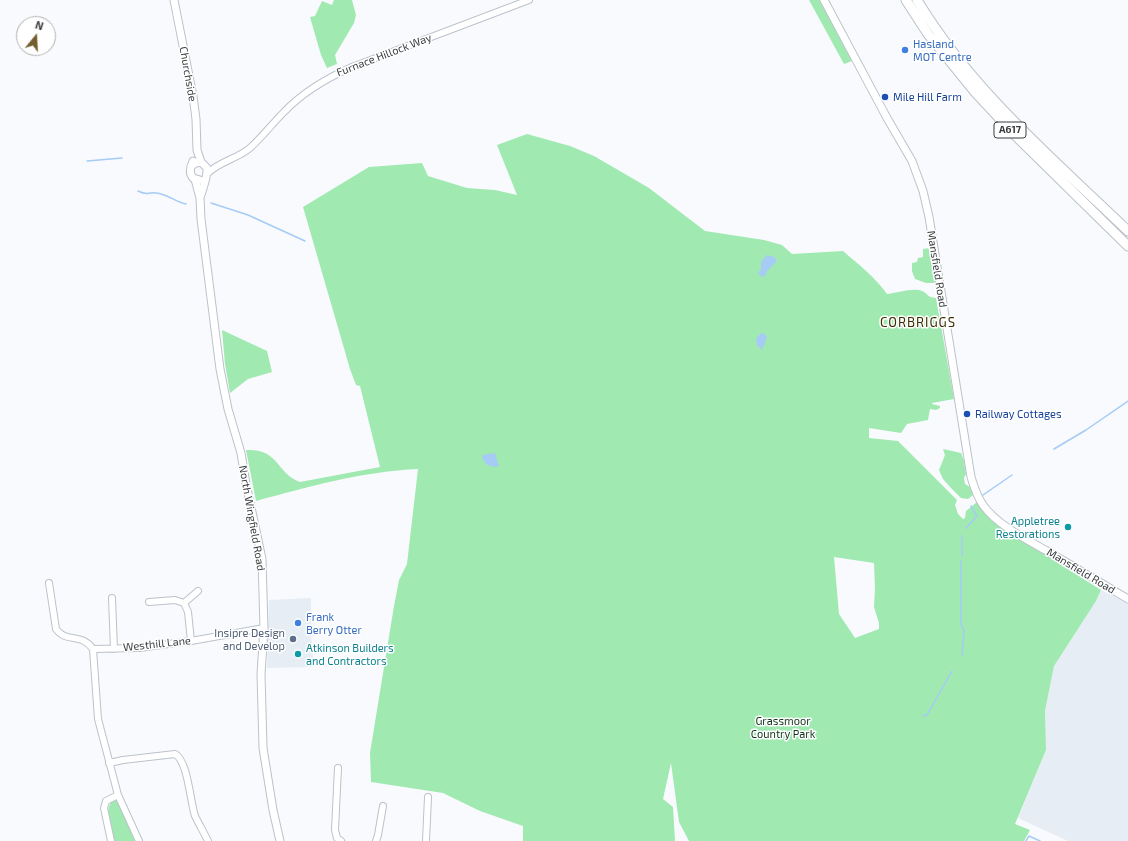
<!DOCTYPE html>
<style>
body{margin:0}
#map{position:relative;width:1128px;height:841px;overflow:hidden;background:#f8fafe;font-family:"Exo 2",sans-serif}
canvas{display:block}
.north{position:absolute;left:16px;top:16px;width:40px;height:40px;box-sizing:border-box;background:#fff;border:1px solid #b0b1b2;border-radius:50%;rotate:18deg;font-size:11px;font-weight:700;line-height:16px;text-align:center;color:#393c3f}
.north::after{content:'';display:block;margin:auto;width:14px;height:18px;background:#735f2e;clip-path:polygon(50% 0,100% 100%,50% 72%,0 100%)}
</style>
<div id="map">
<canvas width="1128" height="841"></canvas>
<div class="north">N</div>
</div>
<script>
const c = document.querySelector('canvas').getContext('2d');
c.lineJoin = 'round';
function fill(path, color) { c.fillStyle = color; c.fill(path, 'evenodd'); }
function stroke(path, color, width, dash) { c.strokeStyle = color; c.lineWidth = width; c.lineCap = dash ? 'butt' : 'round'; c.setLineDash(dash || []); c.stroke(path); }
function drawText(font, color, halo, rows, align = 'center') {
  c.font = font + ' "Exo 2",sans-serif'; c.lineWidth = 3; c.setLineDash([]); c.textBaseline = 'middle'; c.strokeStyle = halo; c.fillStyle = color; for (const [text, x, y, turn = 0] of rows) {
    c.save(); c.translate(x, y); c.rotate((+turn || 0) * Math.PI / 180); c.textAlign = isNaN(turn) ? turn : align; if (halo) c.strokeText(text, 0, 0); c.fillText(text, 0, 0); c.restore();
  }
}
fill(new Path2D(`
 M1101,590L1114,596L1128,604V841H1068L1018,818L1046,750L1045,711L1054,666L1096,601Z
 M311,598V635L314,667L267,668L269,600Z`), '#e6edf5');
fill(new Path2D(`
 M334,0H352L356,15L354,23L335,55L337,64L327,68L321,55L310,17L315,16L322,1L332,5Z
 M809,0H821L852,61L844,64Z
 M527,134L570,146L594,156L649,188L705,231L764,240L782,245L792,254L843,251C858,264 875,277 887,294C895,293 915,287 922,291C929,294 926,297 936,298L954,399L932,403V404L940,406V408L936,410L930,409L928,420L907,424L901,433L869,428V438L898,441L957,500L955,505L958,514L963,519L965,518L966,511L977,502L1017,537L1101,590L1096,601L1054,666L1045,711L1046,750L1015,824L1030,830L1024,841H689L679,822L671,763L663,799L673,807L675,841H523V826L480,811L443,793L371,782L370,753L394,606L399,580L407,564L418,469C365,471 307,487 256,501L246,450C279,448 276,473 300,482L380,467L360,386L356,385L350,369L303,207L369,167L422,163L428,176L467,188L495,190L517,195L497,145ZM834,557L874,563L875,588L874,607L879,623V629L855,638L839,614Z
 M930,248L933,258L937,283H926L915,279L912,271V263L917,262L918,258L923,257V249Z
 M222,330L267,351L272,372L248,379L230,393L225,364Z
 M943,449L961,453L964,461L966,474L964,478L965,484L970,487L974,494L968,499L961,498L951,488L943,479L939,470L945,455Z
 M113,800H116L119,804L137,841H113C111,828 103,810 113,800Z`), '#a0e9b1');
fill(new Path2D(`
 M767,255L774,257L777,261L767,271L765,276L762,277L758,273L761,269V262Z
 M761,333L765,334L767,337L762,350L757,345L756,339Z
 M495,453L499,466C490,469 482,463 482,455Z`), '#a6cbf5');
stroke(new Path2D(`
 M87,161L122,158
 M138,191C148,196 147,192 156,193C167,194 176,202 186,204
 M211,203L248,215L305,241
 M1054,449L1086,430L1128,401
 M983,495L1012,475
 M966,528L977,516L971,506
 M962,556V536
 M961,561V624L964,630L962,655
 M923,716L927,715L952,671
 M1026,841L1029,836L1040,841`), '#a6cbf5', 1.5);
const minor = new Path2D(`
 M208,173C220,161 237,159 250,148C262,137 272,124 284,112C303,92 327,78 352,67L529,0
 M49,583L56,629C67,644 81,632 93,649
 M112,598L114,649
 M149,602L175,600L184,603L188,612L191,641
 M184,603L198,591
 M93,649L98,719L118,795L139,841
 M93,649L139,648L191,641L264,628
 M109,763L123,760L175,754C188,761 190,801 195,816C199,824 204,833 208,841
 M338,768L335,830L337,838L341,841
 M111,841L104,808L106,801L118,795
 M376,841L378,835L383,806
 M426,841L428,797`);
const major = new Path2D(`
 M174,0L193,96L196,119L197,150L201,162
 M824,0L887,118L912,161L923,191L929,217L971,477C974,487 977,497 983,505C997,525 1026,539 1047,551C1074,567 1101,583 1128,599
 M193,161C191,168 188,172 193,178L200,180
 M191,166L196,163L201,162L207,168C208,175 203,188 201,195
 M195,179L200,198L201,219L220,369L228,409L241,453L246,484L262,559L264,628L261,674L263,748L273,810L280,841`);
const highway = new Path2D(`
 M906,0L928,34L975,92L1015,135L1128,246
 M917,0C971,90 1053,159 1128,231`);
stroke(minor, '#bcc2ca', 8);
stroke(major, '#bcc2ca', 9);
stroke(highway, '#bcc2ca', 11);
stroke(minor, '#fff', 6);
stroke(major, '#fff', 7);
stroke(highway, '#fff', 9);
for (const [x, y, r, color] of [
 [905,50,4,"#3f7fe0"],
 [885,97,4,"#1a4fb4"],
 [967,414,4,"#1a4fb4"],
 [1068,527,4,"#0f9aa8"],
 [298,623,4,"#3f7fe0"],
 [293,639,4,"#5c6f8a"],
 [298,654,4,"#0f9aa8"]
]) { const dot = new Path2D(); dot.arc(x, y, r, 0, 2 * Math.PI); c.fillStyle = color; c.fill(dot); stroke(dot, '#fff', 1.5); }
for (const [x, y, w] of [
 [1010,130,32]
]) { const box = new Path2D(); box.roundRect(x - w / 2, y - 8, w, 16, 3); c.fillStyle = '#fff'; c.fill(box); stroke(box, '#393c3f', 1); }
drawText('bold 10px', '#393c3f', null, [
 ["A617",1010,130]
]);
drawText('11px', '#366cbe', '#fff', [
 ["Hasland",913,44],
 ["MOT Centre",913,57],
 ["Frank",306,617],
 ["Berry Otter",306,630]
], 'left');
drawText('11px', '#393c3f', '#fff', [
 ["Furnace Hillock Way",384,55,-21],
 ["Churchside",188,74,80],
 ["Mansfield Road",937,269,81],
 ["North Wingfield Road",252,518,80],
 ["Mansfield Road",1081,571,31],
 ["Westhill Lane",157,644,-6]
]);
drawText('11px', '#164399', '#fff', [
 ["Mile Hill Farm",893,97],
 ["Railway Cottages",975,414]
], 'left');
drawText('11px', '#0d838f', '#fff', [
 ["Appletree",1060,521],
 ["Restorations",1060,534],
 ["Atkinson Builders",306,648,"left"],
 ["and Contractors",306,661,"left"]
], 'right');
drawText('11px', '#4e5e75', '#fff', [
 ["Insipre Design",285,633],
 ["and Develop",285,646]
], 'right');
drawText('11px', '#11331b', '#fff', [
 ["Grassmoor",783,721],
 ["Country Park",783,734]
]);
c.letterSpacing = '1px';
drawText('13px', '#3d2e03', '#fff', [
 ["CORBRIGGS",918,323]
]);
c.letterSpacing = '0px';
</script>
